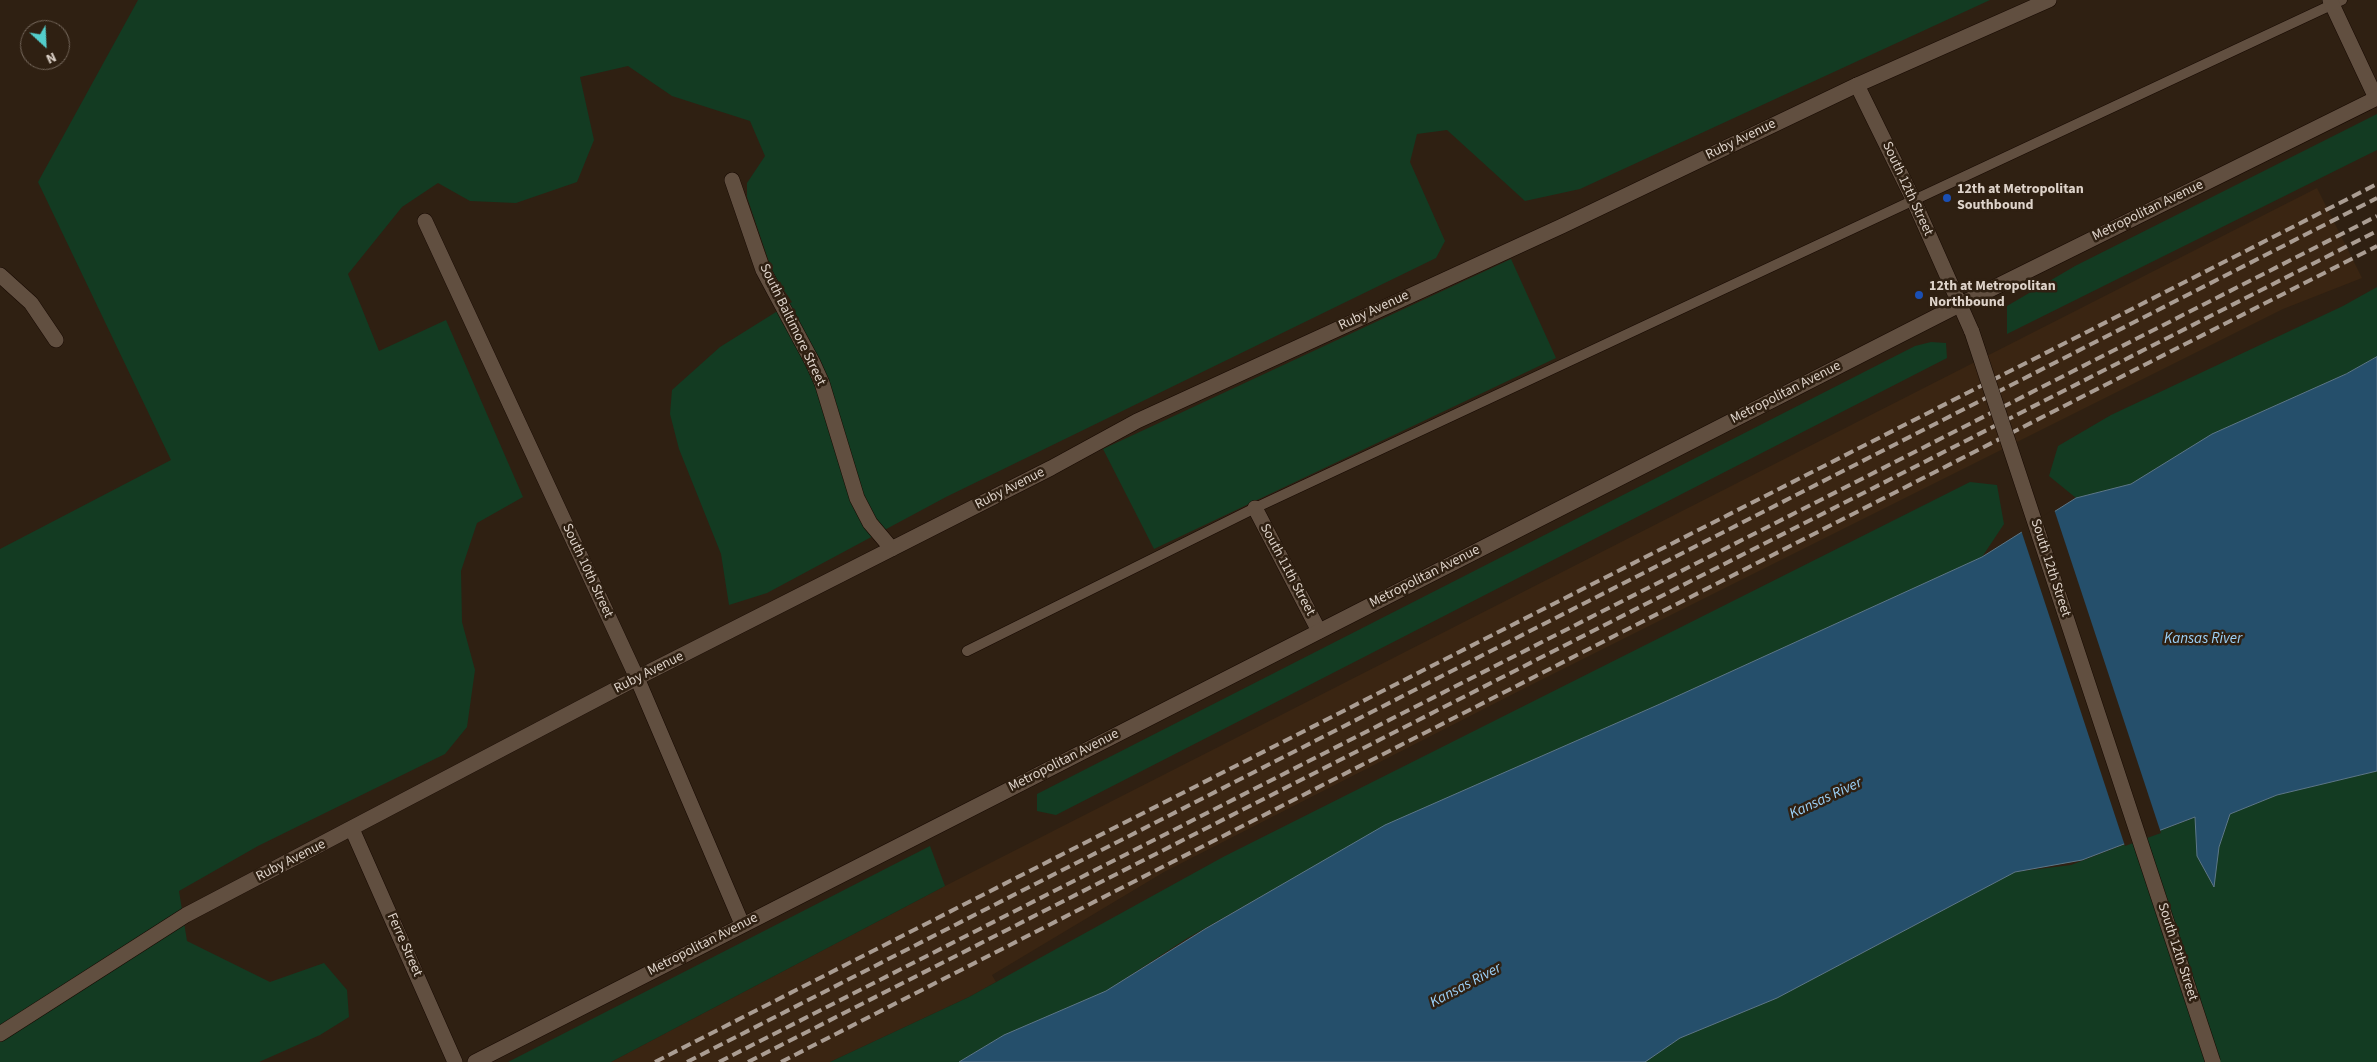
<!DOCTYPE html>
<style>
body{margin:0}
#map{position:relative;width:2377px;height:1062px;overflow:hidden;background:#2f2012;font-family:"Source Sans 3",sans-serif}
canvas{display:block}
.north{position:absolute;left:20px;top:20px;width:50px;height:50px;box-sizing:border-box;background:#2f2012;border:1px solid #75685c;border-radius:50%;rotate:155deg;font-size:14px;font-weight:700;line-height:20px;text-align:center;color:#ded3ca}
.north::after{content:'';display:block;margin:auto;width:18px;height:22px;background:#53cdcb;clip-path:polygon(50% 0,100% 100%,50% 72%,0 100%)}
</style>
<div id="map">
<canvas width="2377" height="1062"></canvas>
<div class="north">N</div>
</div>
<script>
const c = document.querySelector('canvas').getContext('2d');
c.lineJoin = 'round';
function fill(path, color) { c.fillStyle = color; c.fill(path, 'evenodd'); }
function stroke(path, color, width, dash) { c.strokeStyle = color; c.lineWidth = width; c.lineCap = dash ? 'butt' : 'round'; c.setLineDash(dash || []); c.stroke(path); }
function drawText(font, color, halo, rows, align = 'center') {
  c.font = font + ' "Source Sans 3",sans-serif'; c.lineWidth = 5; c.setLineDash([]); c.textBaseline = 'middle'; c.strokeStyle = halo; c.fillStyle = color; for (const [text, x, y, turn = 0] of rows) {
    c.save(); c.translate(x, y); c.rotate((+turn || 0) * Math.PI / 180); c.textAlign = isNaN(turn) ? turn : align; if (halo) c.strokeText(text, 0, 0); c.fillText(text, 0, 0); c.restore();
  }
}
fill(new Path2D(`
 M2317,188L2362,278L2283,309L1525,688L1164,872L992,975L996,982L969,997L830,1062H611L945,886Z`), '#3a2512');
fill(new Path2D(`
 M138,0H1990L1580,189L1525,201L1447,130L1417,134L1410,162L1445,241L1436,258L946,497L767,593L729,605L721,554L679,449L670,414L672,390L720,347L792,302L773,274L747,197V183L765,156L750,121L672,96L628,66L580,77L594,140L577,182L516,203L470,201L438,183L402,207L348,274L379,351L446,320L523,497L477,523L461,571L462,622L475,670L467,727L445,754L258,846L179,891L187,941L270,982L324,963L347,990L349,1017L320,1035L259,1062H0V549L171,460L38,182Z
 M2377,114V150L2007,334V306L2075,266Z
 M1511,259L1556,358L1154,549L1103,449Z
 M2377,287V357L2346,374L2212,434L2131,484L2076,498L2049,476L2058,446L2111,415L2343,306Z
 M1931,342L1946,343L1947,358L1056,815L1037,811V794L1915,346Z
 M1970,482L1997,485L2004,524L1982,557L1660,704L1390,823L1186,939L1106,991L1004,1035L959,1062H830L969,997L1223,857Z
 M2377,771V1062H1645L1680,1038L1777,998L2015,872L2071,865L2196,817L2197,856L2213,886L2219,847L2230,814L2277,795Z
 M930,846L945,886L611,1062H508Z`), '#133b22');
const water = new Path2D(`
 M2377,357V771L2277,795L2230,814L2219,847L2214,887L2197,856L2195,817L2082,860L2015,872L1777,998L1680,1038L1645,1062H959L1004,1035L1106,991L1205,929L1385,825L1660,704L1982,557L2076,498L2131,484L2212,434L2346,374Z`);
fill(water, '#254f6b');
stroke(water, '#5c7788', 1);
fill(new Path2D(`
 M2054,509L2161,833L2125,846L2021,530Z`), '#2f2012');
const service = new Path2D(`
 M967,651L1255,508L2342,0`);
const minor = new Path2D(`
 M2330,0L2376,98
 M732,180L763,270L813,363L822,383L857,498L870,523L892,549
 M425,221L637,678L742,924
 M0,275L31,303L56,340
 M1255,508L1319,631
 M352,829L455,1062
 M0,1034L186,915L637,678L1051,468L1137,421L1562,226L1857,85`);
const tertiary = new Path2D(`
 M1972,332L1913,199L1857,85L2049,0`);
const secondary = new Path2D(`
 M475,1062L1961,304L2377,98`);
stroke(service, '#170901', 11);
stroke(minor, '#170901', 16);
stroke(tertiary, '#170901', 16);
stroke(secondary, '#170901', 16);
stroke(service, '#614f40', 10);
stroke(minor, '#614f40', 15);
stroke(tertiary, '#614f40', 15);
stroke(secondary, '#614f40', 15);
stroke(new Path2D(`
 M655,1062L2377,184
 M687,1062L2377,198
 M719,1062L2377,216
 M748,1062L2377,231
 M781,1062L2377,246`), '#aa9d93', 4, [10, 5]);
const tertiaryBridge = new Path2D(`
 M1972,332L2213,1062`);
stroke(tertiaryBridge, '#170901', 16, []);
stroke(tertiaryBridge, '#614f40', 15);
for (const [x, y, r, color] of [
 [1947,198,5,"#1a4fb4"],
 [1919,295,5,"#1a4fb4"]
]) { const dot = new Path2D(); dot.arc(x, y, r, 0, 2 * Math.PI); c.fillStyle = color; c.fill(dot); stroke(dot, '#2f2012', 2); }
drawText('14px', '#ded3ca', '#2f2012', [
 ["Ruby Avenue",1741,140,-26],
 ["South 12th Street",1907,189,65],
 ["Metropolitan Avenue",2148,211,-26],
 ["Ruby Avenue",1374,311,-25],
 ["South Baltimore Street",792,325,64],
 ["Metropolitan Avenue",1786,393,-27],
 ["Ruby Avenue",1010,489,-27],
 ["South 12th Street",2050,568,72],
 ["South 11th Street",1287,570,62],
 ["South 10th Street",587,571,65],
 ["Metropolitan Avenue",1425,577,-27],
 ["Ruby Avenue",649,673,-27],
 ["Metropolitan Avenue",1064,761,-27],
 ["Ruby Avenue",291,861,-27],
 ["Ferre Street",404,945,66],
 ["Metropolitan Avenue",703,945,-27],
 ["South 12th Street",2177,952,72]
]);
drawText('bold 14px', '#ded3ca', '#2f2012', [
 ["12th at Metropolitan",1957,190],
 ["Southbound",1957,206],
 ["12th at Metropolitan",1929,287],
 ["Northbound",1929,303]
], 'left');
drawText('italic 15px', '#9dd2f9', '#2f2012', [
 ["Kansas River",2203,640],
 ["Kansas River",1826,799,-25],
 ["Kansas River",1466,986,-28]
]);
</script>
